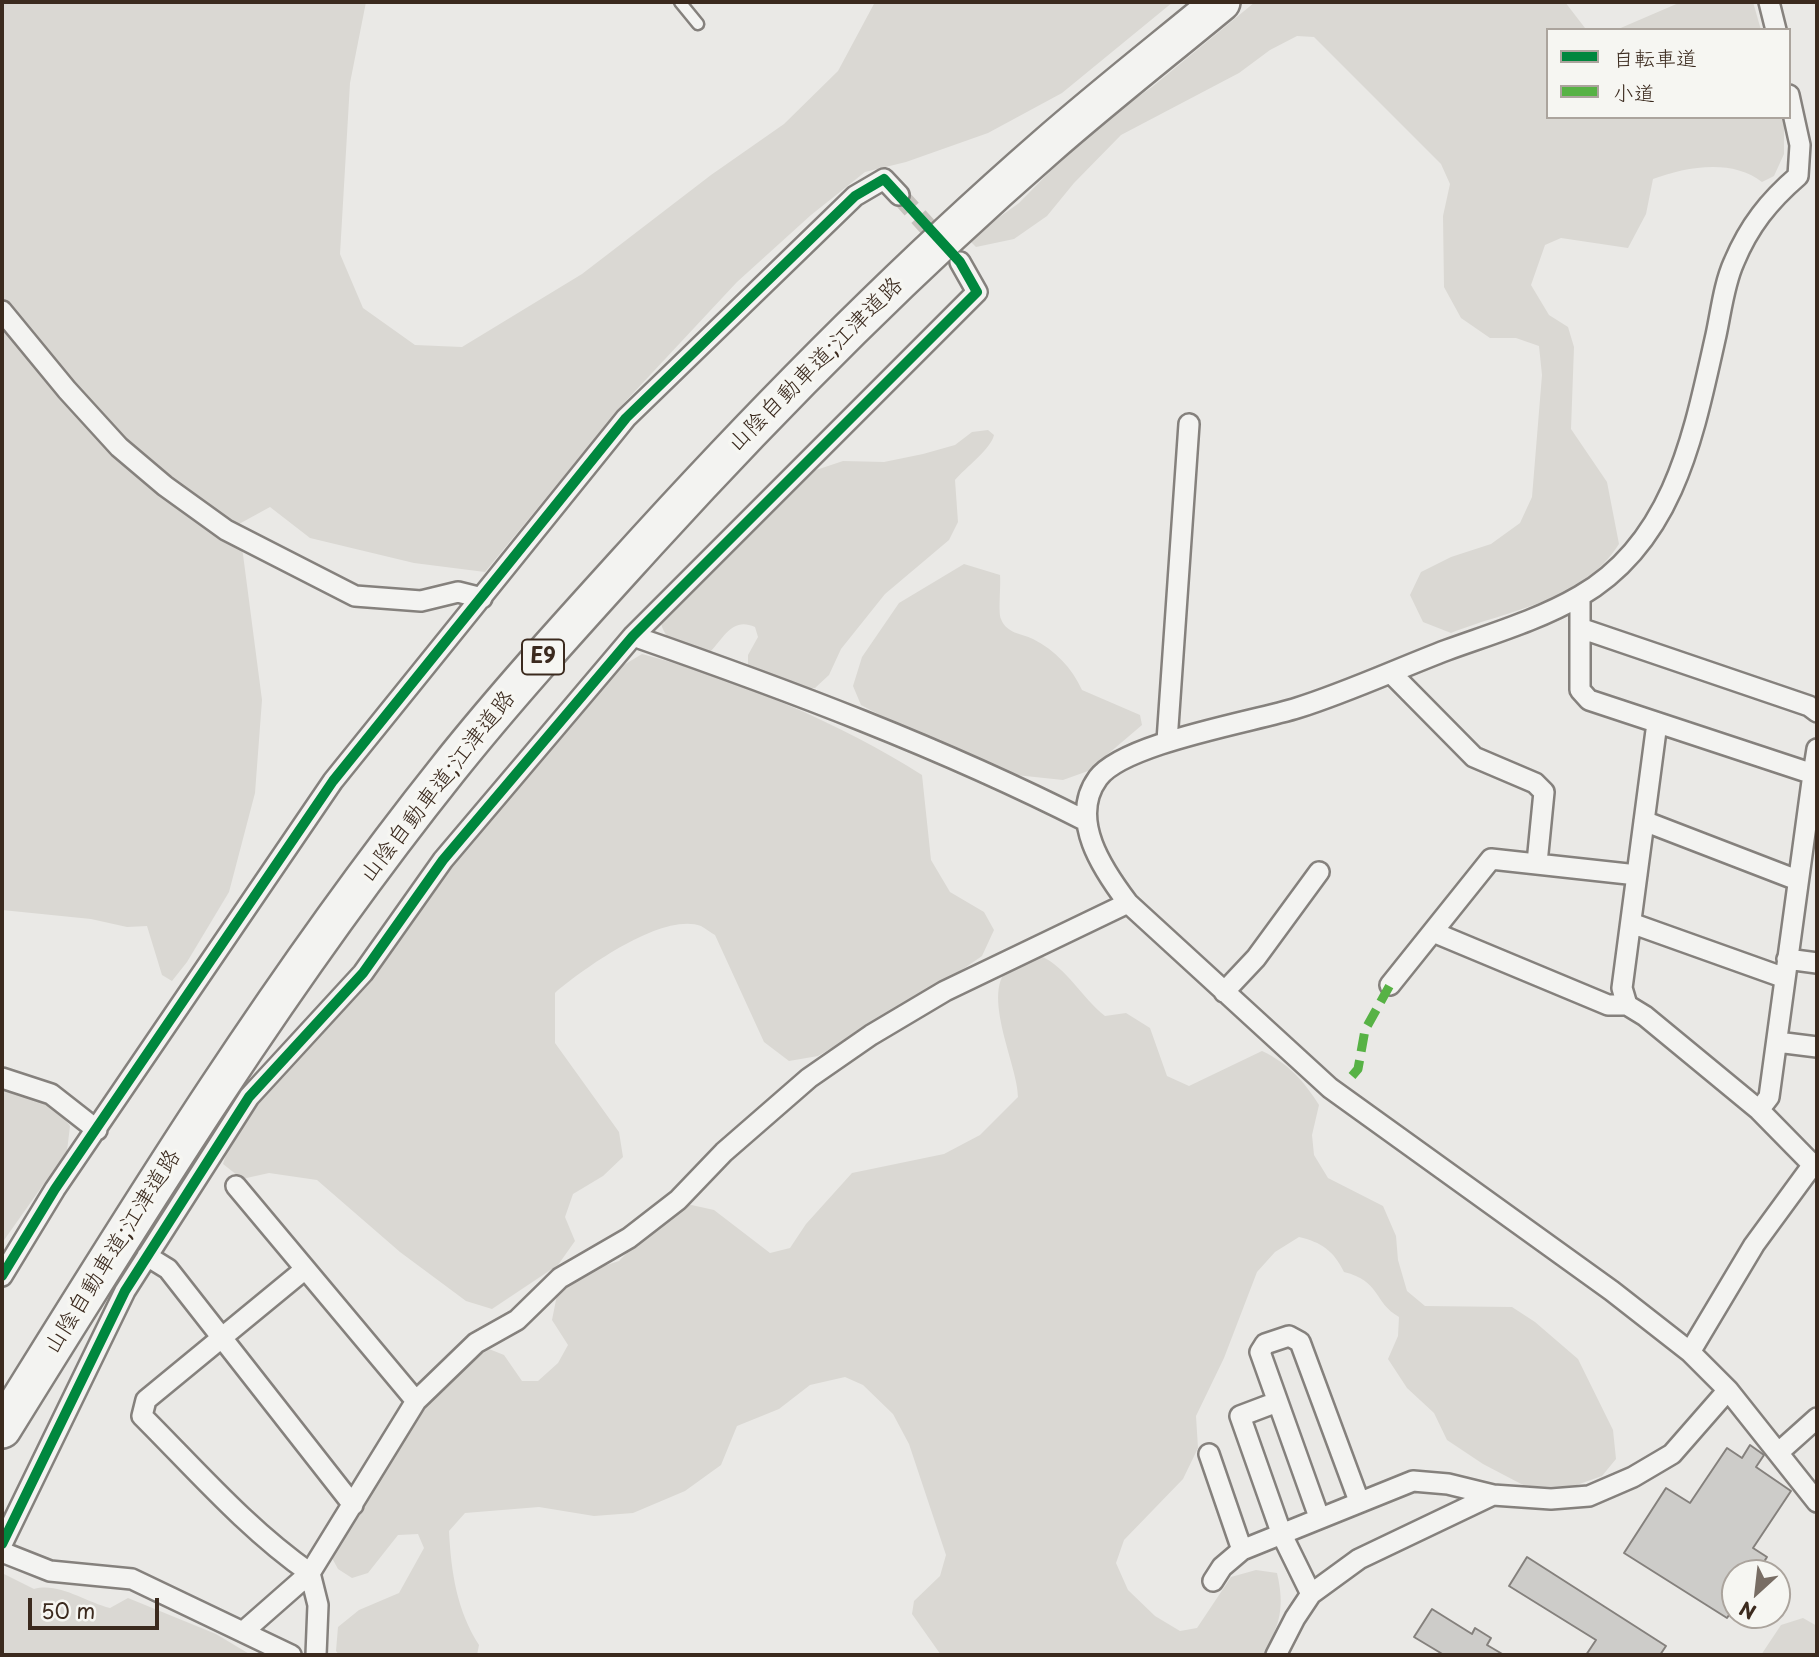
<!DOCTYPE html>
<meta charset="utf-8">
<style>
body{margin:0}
#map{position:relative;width:1819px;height:1657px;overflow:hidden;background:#eae9e6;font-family:"Playpen Sans","Klee One",sans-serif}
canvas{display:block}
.frame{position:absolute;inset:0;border:4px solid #3b2a1e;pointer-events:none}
.legend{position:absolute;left:1546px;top:28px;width:245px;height:91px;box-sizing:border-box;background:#f6f6f2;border:2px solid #aba49d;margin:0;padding:9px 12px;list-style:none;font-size:21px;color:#3b2a1e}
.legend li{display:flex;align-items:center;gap:14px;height:35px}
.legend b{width:35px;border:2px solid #aba49d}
.north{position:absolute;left:1721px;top:1559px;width:70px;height:70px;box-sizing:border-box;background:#f6f6f2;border:2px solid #aba49d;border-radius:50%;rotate:207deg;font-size:19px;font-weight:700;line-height:28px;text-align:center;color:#3b2a1e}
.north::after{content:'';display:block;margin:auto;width:24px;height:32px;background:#786d64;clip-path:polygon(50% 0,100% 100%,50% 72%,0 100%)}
.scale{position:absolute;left:28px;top:1598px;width:131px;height:32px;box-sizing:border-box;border:4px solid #3b2a1e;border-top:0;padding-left:9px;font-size:21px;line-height:24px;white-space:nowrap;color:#3b2a1e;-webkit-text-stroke:5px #f6f6f2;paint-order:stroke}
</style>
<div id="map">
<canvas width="1819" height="1657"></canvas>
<div class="frame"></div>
<ul class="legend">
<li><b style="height:9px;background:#00873e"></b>自転車道</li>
<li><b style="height:9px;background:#57b245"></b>小道</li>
</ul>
<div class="north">N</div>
<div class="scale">50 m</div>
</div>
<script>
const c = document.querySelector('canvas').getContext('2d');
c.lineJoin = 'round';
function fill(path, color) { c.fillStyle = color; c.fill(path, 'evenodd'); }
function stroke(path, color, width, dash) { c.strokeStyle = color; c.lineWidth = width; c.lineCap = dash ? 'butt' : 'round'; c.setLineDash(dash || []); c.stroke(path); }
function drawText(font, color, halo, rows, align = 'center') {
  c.font = font + ' "Playpen Sans","Klee One",sans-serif'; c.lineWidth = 7; c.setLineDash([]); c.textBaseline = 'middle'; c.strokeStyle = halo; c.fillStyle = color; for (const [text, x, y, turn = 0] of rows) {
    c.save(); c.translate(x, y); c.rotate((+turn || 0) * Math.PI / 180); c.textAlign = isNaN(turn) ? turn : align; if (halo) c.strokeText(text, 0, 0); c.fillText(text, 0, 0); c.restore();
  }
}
fill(new Path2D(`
 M2,2H366L350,83L340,254L363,308L415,345L462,347L582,274L711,175L784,124L838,71L875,2H1173L1062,93L988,133L906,162L865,172L811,215L737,282L624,403L485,572L414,563L310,538L270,507L239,524L262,700L255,793L229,892L187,962L172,981L162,975L147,926L127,927L91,919L2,910Z
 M1255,2H1565L1585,28L1591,30H1548V117H1784V154L1774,176L1762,182C1732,158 1685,167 1653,179L1646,214L1628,248L1561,238L1545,245L1531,285L1549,315L1568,327L1574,347L1571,429L1607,482L1619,544C1582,602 1511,609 1451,633L1423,622L1410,595L1421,572L1451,557L1491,544L1520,523L1532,497L1542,375L1539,346L1516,338H1490L1461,318L1444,287L1443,216L1450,184L1441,164L1314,37L1297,36L1270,50L1239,73L1121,135L1074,183L1047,216L1014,239L976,247L971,242L980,231L1019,203L1093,128L1152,87Z
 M1681,2H1753L1761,30H1616Z
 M988,430L994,435C991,449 965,468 955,480L958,522L949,540L885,594L841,649L829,675L815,688H800L748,665V655L758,637L755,627C733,617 725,636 711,651C687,653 664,644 660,619L807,473L843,461L884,462L923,454L955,445L972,432Z
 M964,564L1000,575C1001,586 998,613 1001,619C1007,634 1021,633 1033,639C1055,650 1072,668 1082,690L1140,715L1142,725L1088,771L1063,780L1016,775L925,739L861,705L853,686L862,657L899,603Z
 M642,654C733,678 843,724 922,775L931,860L950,892L984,912L994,930L982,956L940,985L818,1056L789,1061L764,1042L715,935C711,933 705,928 701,926C662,912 583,969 555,993V1043L619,1132L623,1157L603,1176L573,1194L565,1217L575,1241L558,1265L492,1309L466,1301L400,1252L317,1180L269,1173L242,1179L223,1164L229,1145L257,1105L372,980L475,835L548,753L612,672Z
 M1041,956C1067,968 1082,998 1105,1016L1126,1013L1150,1028L1167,1076L1189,1086L1262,1051C1288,1063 1304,1081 1319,1105L1312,1135L1314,1155L1328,1178L1383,1206L1396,1236L1398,1260L1407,1291L1425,1306L1512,1307L1535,1322L1578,1359L1613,1430L1616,1459L1602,1476L1571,1487L1525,1486L1483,1464L1447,1440L1434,1413L1407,1388L1388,1359L1398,1336L1399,1317C1373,1302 1381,1281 1344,1272C1334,1251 1321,1242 1299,1237L1275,1252L1257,1272L1224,1358L1196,1416L1198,1448L1183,1479L1124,1540L1116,1563L1128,1590L1155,1616L1180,1631L1197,1628L1231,1577L1256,1570L1277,1573C1285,1608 1280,1623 1264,1655H941L912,1614L914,1601L940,1576L946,1555L909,1444L893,1414L863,1385L845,1377L810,1385L779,1409L737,1426L721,1465L685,1491L633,1513L594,1516L539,1507L465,1513L449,1531C451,1572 457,1611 479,1645L477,1655H339L336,1651L338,1627L359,1610L399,1593L424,1548L418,1534L398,1535L368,1573L352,1578L338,1569L332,1558C370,1487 421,1393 489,1349L504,1355L522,1381H538L558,1363L568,1345L552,1320L557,1295L576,1275L619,1261L653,1226L687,1204L714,1210L770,1253L790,1248L806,1224L852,1173L944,1154L980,1135L1018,1097C1019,1066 975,984 1015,964C1022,960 1033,959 1041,956Z
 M2,1084L56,1108L70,1126L67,1151L2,1243Z
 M2,1573L34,1589C59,1582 85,1602 110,1608L128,1598L216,1634L251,1655H2Z
 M1803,1618L1817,1626V1655H1761L1781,1625Z`), '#dad8d3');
const building = new Path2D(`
 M1750,1445L1764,1455L1756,1467L1791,1491L1753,1548L1767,1557L1757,1573H1735V1606L1727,1618L1624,1553L1666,1488L1690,1503L1727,1448L1742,1458Z
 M1527,1557L1666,1646L1660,1655H1586L1596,1640L1509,1586Z
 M1432,1609L1472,1634L1475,1628L1491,1638L1487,1645L1504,1655H1444L1414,1637Z`);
fill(building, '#cdccc9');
stroke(building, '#85817d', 2);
stroke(new Path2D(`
 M899,195L945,246`), '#c7c3be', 19, [19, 10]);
const lane = new Path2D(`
 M680,2L698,24`);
const street = new Path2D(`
 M1769,2L1776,30
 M1789,95L1800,145L1798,176C1769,201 1749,226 1734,262C1724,284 1721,312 1716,335C1694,432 1675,541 1580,596C1539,620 1491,634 1447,650C1397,669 1348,692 1297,708C1252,722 1124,743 1098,778C1068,819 1103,870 1128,903L1330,1088L1612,1291L1690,1352L1728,1390L1817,1502
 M2,311L67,390L119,447L165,486L226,530L355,596L421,601L458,592L482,598
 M1580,596V690L1589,700L1813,774L1769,1097L1759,1110
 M1580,628L1809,706L1817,712
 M633,636C788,690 940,747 1086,821
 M1391,673L1474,757L1535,783L1544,792L1537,863
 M1657,723L1622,988L1627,1005L1645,1016L1759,1110L1817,1169
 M1167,741L1189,424
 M1813,774L1817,749
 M1644,821L1797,880
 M1631,923L1785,978
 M1433,932L1608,1005H1627
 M1787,959L1817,963
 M1390,985L1491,859L1637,875
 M1224,992L1256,958L1319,872
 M1777,1042L1817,1047
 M2,1078L51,1094L97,1130
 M236,1186L416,1401
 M147,1256L168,1269L353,1505
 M2,1276L55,1189L333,781L626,418L855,196L884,179L899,195
 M1690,1352L1754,1245L1814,1163
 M1277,1402L1240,1416L1282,1535L1311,1594
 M1779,1452L1817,1418
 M1209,1454L1242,1550
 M1319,1517L1260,1352L1265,1344L1289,1336L1300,1342L1359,1501
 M2,1544L125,1291L249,1097L363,973L443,860L633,636L977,292L960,262
 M2,1552L50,1571L132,1579L291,1655
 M1213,1581L1222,1567L1242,1550L1413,1481L1448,1484L1493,1495
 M244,1631L310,1573C248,1530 195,1469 142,1416L146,1400L304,1270
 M316,1655L318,1605L310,1573L416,1401L476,1343L517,1320L560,1278L629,1238L678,1200L724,1152L809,1078L871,1035L945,991L1128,903
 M1276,1655L1295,1618L1311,1594L1359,1559L1493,1495L1551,1499L1589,1496L1633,1477L1672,1454L1728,1390`);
const highway = new Path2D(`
 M2,1429C142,1203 282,977 448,769C511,690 580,615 648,540C774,402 905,270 1046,147C1103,97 1163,50 1221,2`);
stroke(lane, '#85817d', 15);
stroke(street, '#85817d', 24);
stroke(highway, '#85817d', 42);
stroke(lane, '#f3f3f1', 10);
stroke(street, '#f3f3f1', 19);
stroke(highway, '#f3f3f1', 37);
stroke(new Path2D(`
 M1352,1076L1358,1069L1365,1030L1390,985`), '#57b245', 9, [18, 9]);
stroke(new Path2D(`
 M2,1276L55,1189L333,781L626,418L855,196L884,179L960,262L977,292L633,636L443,860L363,973L249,1097L125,1291L2,1544`), '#00873e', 10);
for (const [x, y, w] of [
 [543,657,42]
]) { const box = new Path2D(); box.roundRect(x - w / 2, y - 17.5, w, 35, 5); c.fillStyle = '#f6f6f2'; c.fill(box); stroke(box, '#3b2a1e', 2); }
drawText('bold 21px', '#3b2a1e', null, [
 ["E9",543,657]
]);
drawText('23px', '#3b2a1e', '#f6f6f2', [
 ["山陰自動車道;江津道路",816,365,-45],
 ["山陰自動車道;江津道路",438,787,-52],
 ["山陰自動車道;江津道路",113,1252,-58]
]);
</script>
